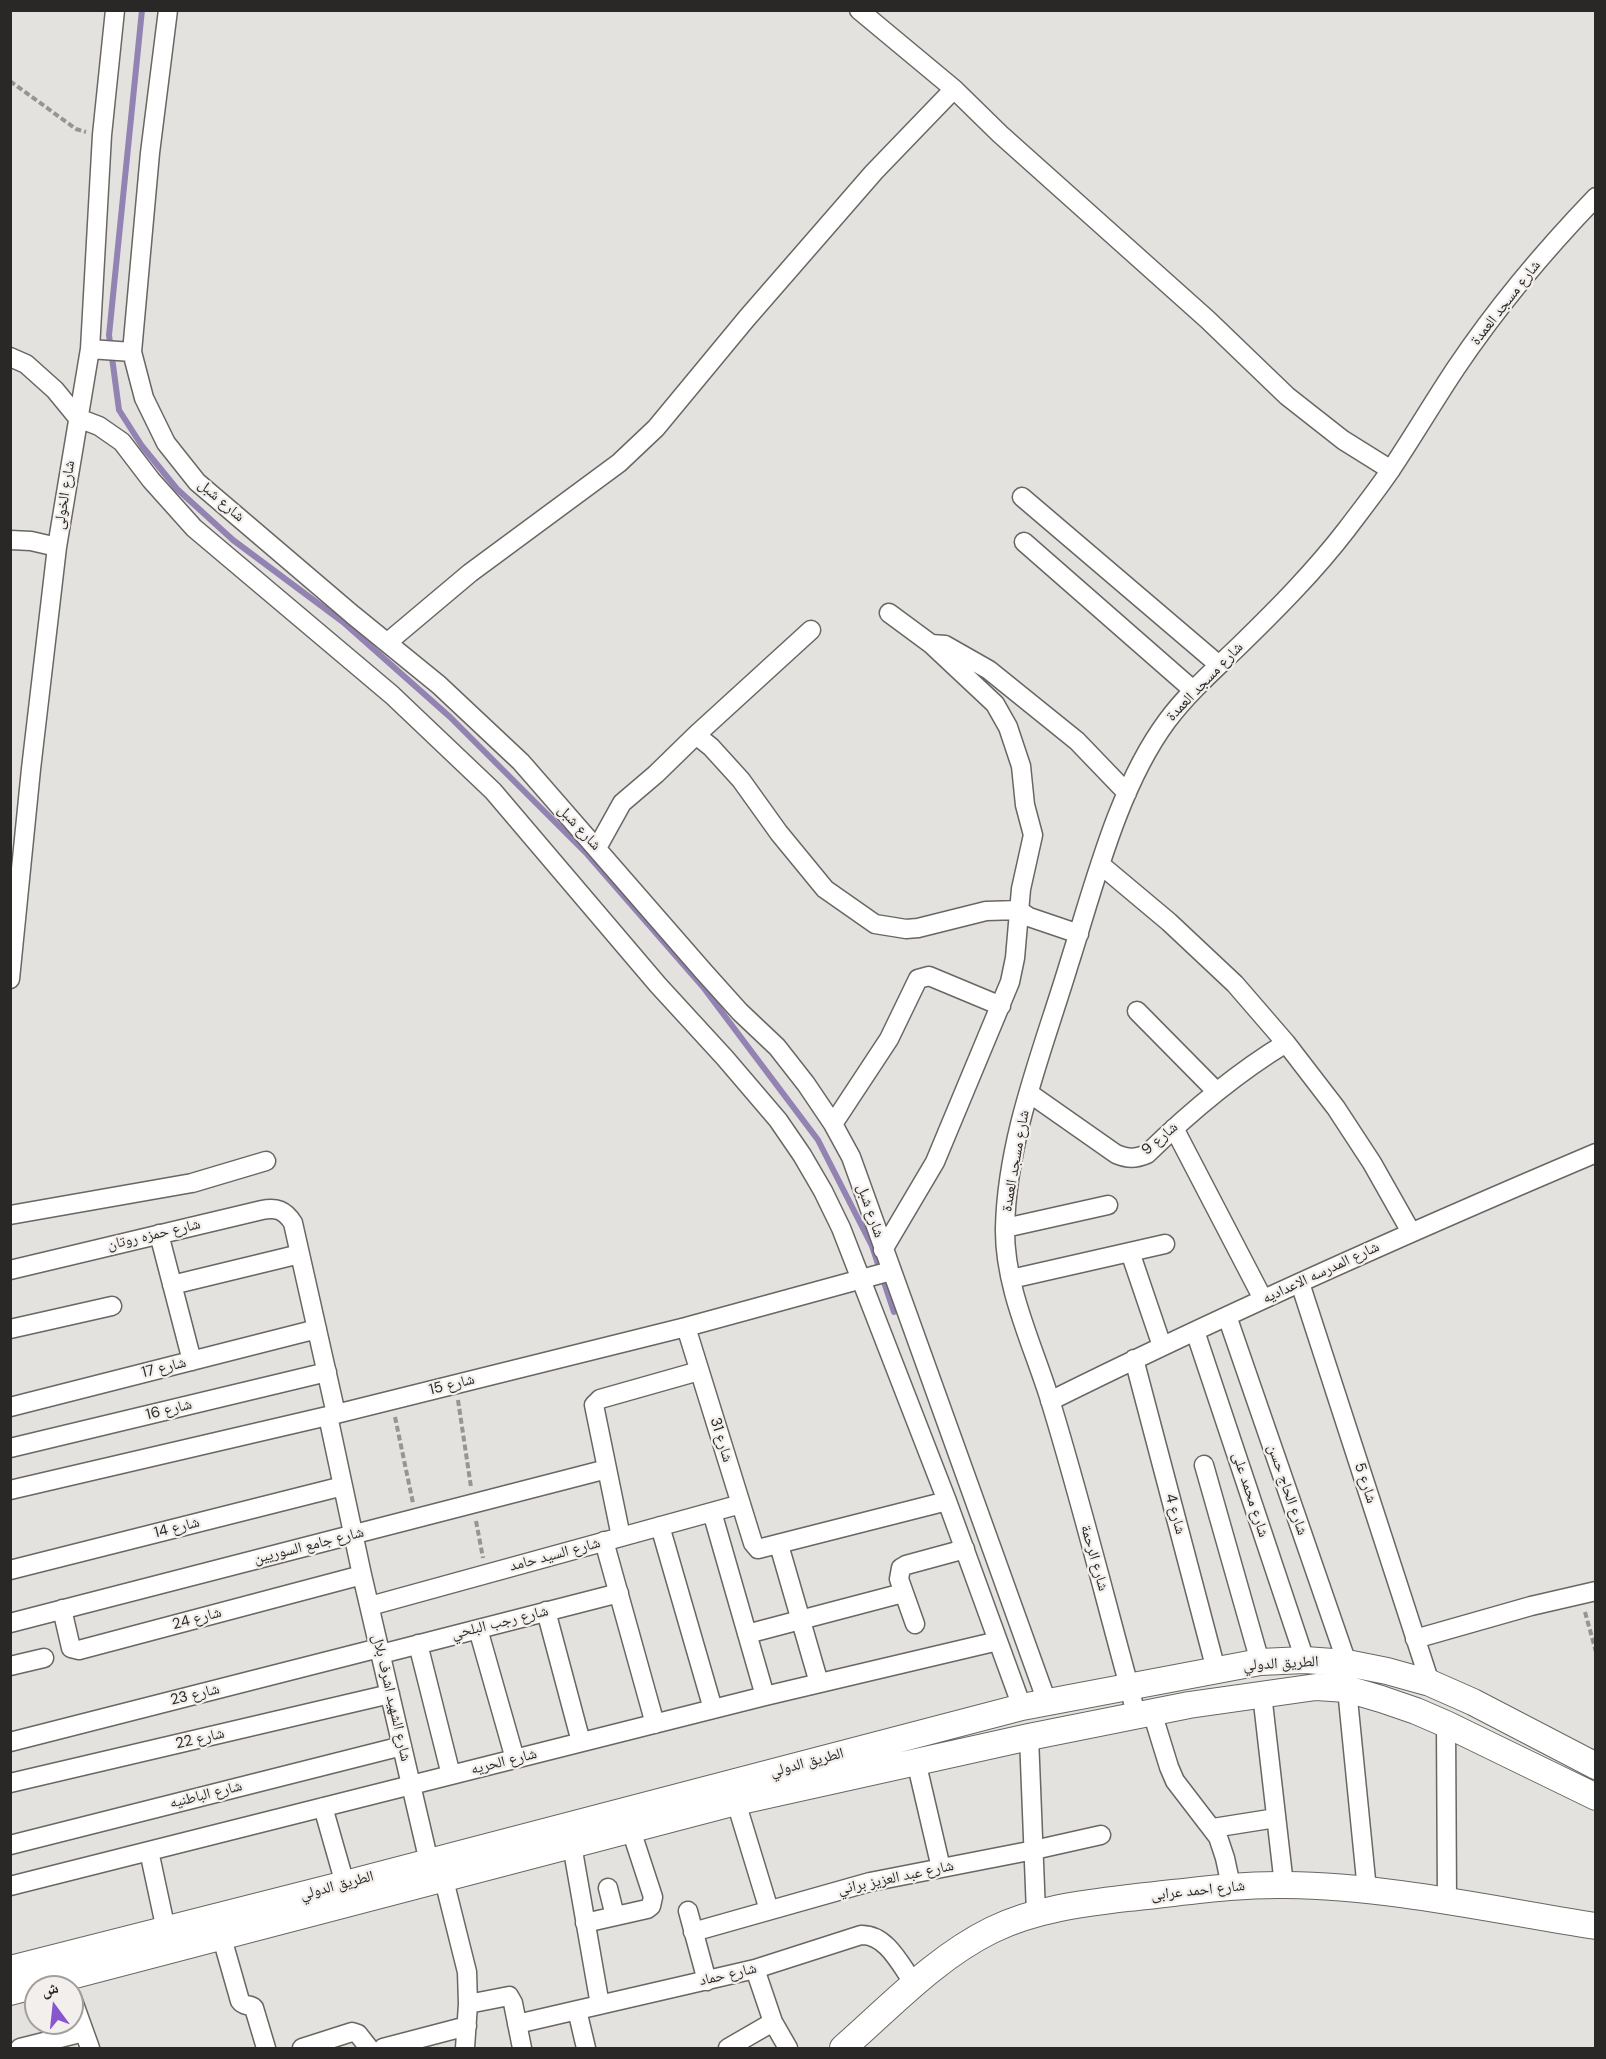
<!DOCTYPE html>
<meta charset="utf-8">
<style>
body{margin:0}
#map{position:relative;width:1606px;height:2059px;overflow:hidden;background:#e4e2de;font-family:"DM Sans","Noto Naskh Arabic",sans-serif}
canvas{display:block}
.frame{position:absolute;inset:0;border:12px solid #292827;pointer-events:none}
.north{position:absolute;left:24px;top:1975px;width:60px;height:60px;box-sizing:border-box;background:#f2efec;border:2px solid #a29f9d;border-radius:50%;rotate:345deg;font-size:16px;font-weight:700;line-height:24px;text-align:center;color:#292827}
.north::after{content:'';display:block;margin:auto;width:21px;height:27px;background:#8856cf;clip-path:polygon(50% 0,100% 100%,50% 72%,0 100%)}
</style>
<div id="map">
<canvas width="1606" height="2059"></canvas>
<div class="frame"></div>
<div class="north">ش</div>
</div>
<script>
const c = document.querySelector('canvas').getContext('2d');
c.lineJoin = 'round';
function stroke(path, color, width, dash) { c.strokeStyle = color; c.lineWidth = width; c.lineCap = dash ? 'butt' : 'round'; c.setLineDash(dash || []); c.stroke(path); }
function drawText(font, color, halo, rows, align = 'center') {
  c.font = font + ' "DM Sans","Noto Naskh Arabic",sans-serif'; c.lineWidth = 4.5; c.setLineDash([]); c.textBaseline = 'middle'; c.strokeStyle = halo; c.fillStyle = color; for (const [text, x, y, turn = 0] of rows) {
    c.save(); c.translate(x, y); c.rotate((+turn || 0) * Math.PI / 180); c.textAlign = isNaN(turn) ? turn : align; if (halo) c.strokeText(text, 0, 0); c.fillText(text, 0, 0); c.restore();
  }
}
stroke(new Path2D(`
 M142,10L109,335L119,410L142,446L177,489L233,540L343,622L450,717L587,854L703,987L818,1140L872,1246L894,1312`), '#9383b3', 6);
const street = new Path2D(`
 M168,10L150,153L132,352L144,398L166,443L197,482L353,615L439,685L521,762L704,972L740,1012L777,1047L806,1084L833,1124L851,1157L1047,1702
 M859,10L954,89L1000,134L1208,320L1287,396L1343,440L1391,470
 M90,349L132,352
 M10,357L26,364L55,390L78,418L99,426L122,442L151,480L194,528L392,695L493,791L658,985L725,1058L778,1120L802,1155L823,1191L841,1228L947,1501L1022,1707
 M1022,497L1219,665
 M10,540L31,541L57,547
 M1024,542L1193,690
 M889,613L931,644L945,645L989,670L1077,741L1127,793
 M388,642L470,573L619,463L656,428L747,318L874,172L954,89
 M696,735L811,630
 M597,848L622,803L656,774L696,735L711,747L741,780L779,833L825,889L875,924L906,929L918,928L986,911L1019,910L1029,917L1079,934
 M1101,865L1169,922L1235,984L1286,1043L1336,1108L1372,1163L1411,1232
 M10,979L31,769L57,547L90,349L102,135L115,10
 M1137,1011L1216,1091
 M1029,1093L1116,1154C1128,1159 1135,1159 1147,1154C1190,1112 1235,1074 1286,1043
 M833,1124L889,1039L918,979L929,976L1001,1006
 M1174,1128L1263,1299
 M10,1215L192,1183L266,1161
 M1005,1228L1108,1205
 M159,1234L192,1361
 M883,1250L935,1162L1010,982L1015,958L1021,889L1033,835L1025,805L1021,766L1008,727L995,704L931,644
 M1130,1252L1162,1346
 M10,1270L262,1210C276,1207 285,1210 293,1223L336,1414
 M1011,1279L1165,1244
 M1300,1283L1430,1683
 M172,1285L300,1254
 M1227,1316L1347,1663
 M686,1327L753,1543L758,1549L947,1501
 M10,1329L112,1306
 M1195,1331L1305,1660
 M1134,1359L1216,1670
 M1050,1401C1229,1312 1412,1231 1596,1153
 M10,1407L317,1329
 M328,1416L362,1575L429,1862
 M10,1448L327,1372
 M1204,1465L1260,1662
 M10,1490L336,1414L686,1327L891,1271
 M712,1512L765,1696
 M660,1526L713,1709
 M621,1537L594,1405L600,1399L699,1371
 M604,1541L655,1724
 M779,1545L819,1683
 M10,1570L343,1486
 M370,1606L741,1504
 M62,1609L71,1648L79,1650L362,1575
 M546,1611L581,1742
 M10,1623L607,1469
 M915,1624L899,1579L901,1568L906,1565L965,1549
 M478,1629L515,1759
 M747,1634L903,1593
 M1415,1639L1531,1606L1596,1591
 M418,1644L451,1775
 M381,1654L619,1593
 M10,1666L44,1658
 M1347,1689L1367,1890
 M1262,1694L1284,1885
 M1152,1712L1169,1767L1175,1781L1218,1837L1225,1858L1231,1886
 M1136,1715L1129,1686C1103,1591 1079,1494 1050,1400C1033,1345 1004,1287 1005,1228C1007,1137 1043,1050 1069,964C1094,886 1118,787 1167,721C1187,694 1213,671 1237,648C1276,610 1314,572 1347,529C1362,509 1378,489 1392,468C1414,435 1434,401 1456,368C1497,307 1545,250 1596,197
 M1446,1724L1447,1902
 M1029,1737L1036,1913
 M10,1742L379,1648
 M916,1761L941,1868
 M10,1783L390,1694
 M736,1802L769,1910
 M323,1807L345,1884
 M1213,1828L1276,1818
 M10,1845L402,1746
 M572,1845L600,2005
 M149,1851L166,1930
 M441,1868L467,1972L468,2004L465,2048
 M10,1886L765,1696L998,1641
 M608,1888L615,1916
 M688,1911L707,1981
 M585,1923L647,1909L651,1906L653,1897L631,1830
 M693,1932L870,1882L1034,1850L1101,1835
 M222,1938L240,2001C244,2007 250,2004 254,2008L266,2048
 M755,1969L773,2022L788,2048
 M72,1998L90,2048
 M468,2004L509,1996L513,2003L522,2048
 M577,2010L586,2048
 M517,2024L755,1969L861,1935C887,1934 901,1966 915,1985
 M20,2048L84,2032
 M302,2048L352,2032L358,2034L369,2048
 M383,2048L467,2026
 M728,2048L773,2022`);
const secondary = new Path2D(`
 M10,1969L345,1884L1022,1707L1260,1662L1305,1660L1347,1663L1387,1671L1430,1683L1473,1702L1596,1766
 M10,1992L736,1802L1029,1737L1189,1705L1316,1687L1347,1689L1381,1699L1416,1711L1446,1724L1596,1797
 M843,2048C890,2007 935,1958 992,1930C1037,1908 1087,1903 1137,1897C1186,1892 1236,1884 1286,1885C1389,1886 1493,1910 1596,1926`);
stroke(street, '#696663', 21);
stroke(secondary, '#696663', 28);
stroke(new Path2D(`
 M10,81L76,129L86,132
 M458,1400L471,1487
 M395,1417L413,1503
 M476,1521L483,1558
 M1585,1612L1596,1652`), '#969592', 4, [6, 3]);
stroke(street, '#fff', 18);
stroke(secondary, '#fff', 26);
drawText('15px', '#292827', '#f2efec', [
 ["شارع مسجد العمدة",1506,303,-52],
 ["شارع الخولى",65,495,-81],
 ["شارع شبل",221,501,41],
 ["شارع مسجد العمدة",1205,682,-46],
 ["شارع شبل",579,828,47],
 ["شارع 9",1160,1139,-40],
 ["شارع مسجد العمدة",1016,1161,-80],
 ["شارع شبل",870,1211,71],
 ["شارع حمزه روتان",154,1235,-13],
 ["شارع المدرسه الاعداديه",1321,1273,-25],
 ["شارع 17",164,1368,-14],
 ["شارع 15",452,1385,-14],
 ["شارع 16",169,1410,-14],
 ["شارع 31",721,1440,73],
 ["شارع 5",1365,1483,72],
 ["شارع الحاج حسن",1287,1490,71],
 ["شارع محمد على",1250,1495,72],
 ["شارع 4",1175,1514,75],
 ["شارع 14",177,1528,-14],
 ["شارع جامع السوريين",309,1546,-14],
 ["شارع السيد حامد",555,1555,-15],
 ["شارع الرحمة",1094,1558,74],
 ["شارع 24",197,1619,-15],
 ["شارع رجب البلحي",500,1623,-14],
 ["الطريق الدولي",1281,1664,-3],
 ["شارع 23",195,1695,-14],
 ["شارع الشهيد اشرف بلال",391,1698,77],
 ["شارع 22",200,1739,-13],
 ["شارع الحريه",504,1762,-14],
 ["الطريق الدولي",807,1763,-15],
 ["شارع الباطنيه",206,1795,-14],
 ["شارع عبد العزيز براني",896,1878,-12],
 ["الطريق الدولي",337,1886,-15],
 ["شارع احمد عرابى",1198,1891,-6],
 ["شارع حماد",728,1975,-13]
]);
</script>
